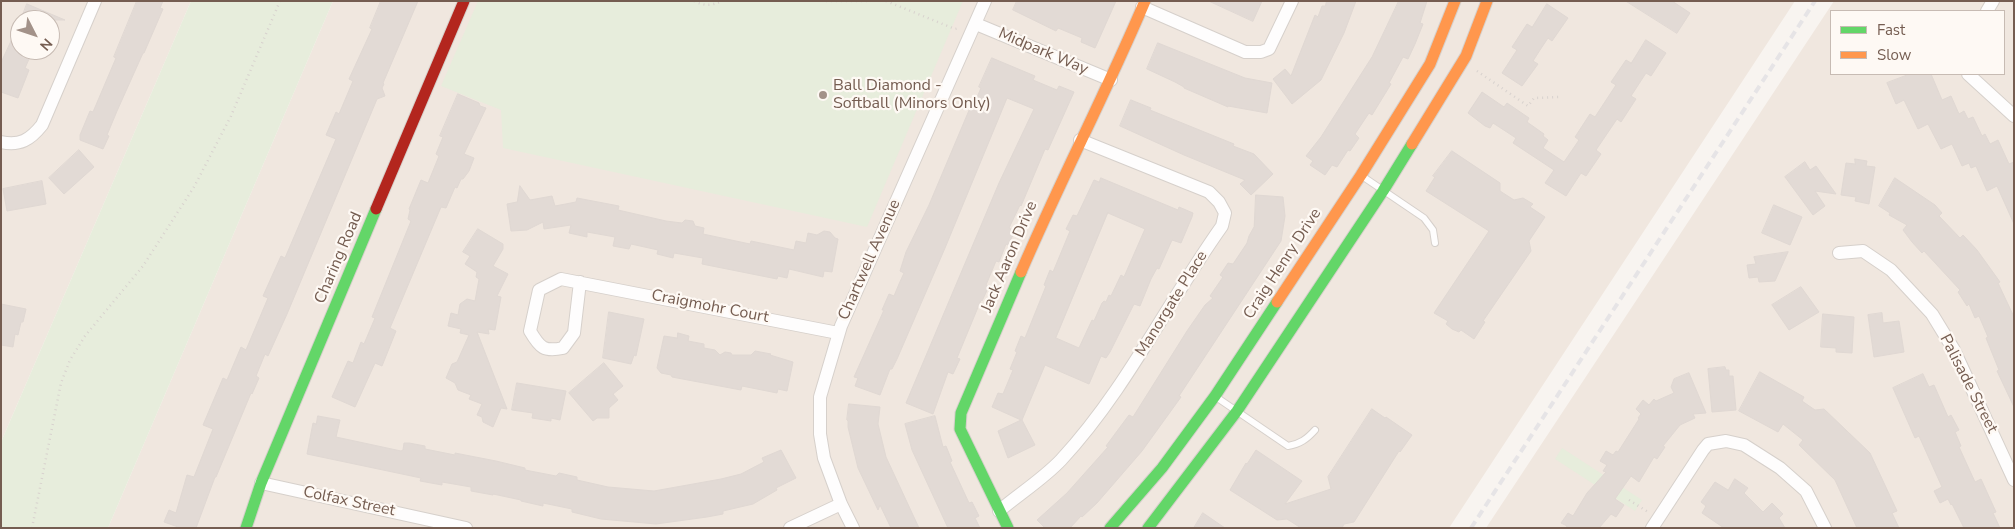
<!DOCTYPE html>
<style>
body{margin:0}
#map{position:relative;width:2015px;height:529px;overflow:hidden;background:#f8f4f0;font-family:"Nunito Sans",sans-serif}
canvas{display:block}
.frame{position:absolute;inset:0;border:2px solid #755d51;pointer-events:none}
.legend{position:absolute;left:1830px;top:10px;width:175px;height:65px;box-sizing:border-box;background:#fef9f4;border:1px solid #c7bbb3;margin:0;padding:6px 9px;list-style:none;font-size:15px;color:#755d51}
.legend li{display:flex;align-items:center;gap:10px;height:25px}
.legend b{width:25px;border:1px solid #c7bbb3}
.north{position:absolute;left:10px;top:10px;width:50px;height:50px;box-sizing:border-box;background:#fef9f4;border:1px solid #c7bbb3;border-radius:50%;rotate:131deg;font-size:14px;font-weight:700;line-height:20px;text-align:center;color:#755d51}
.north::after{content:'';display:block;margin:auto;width:18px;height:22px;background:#a39289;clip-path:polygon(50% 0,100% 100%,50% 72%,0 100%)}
</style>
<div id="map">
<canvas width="2015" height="529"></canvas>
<div class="frame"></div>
<ul class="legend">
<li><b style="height:6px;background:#63d668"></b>Fast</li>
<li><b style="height:6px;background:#ff974d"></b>Slow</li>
</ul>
<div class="north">N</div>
</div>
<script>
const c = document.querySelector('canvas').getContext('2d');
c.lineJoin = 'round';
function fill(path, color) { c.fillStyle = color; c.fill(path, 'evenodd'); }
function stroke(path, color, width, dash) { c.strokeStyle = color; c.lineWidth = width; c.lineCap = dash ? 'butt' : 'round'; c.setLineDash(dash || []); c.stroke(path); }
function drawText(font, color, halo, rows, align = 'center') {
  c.font = font + ' "Nunito Sans",sans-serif'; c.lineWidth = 4.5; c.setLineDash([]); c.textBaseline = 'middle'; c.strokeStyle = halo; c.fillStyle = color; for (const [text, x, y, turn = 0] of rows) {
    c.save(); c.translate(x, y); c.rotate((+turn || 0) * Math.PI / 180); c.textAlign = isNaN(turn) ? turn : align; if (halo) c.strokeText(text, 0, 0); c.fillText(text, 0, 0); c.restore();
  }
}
fill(new Path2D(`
 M1,1H191L1,442ZM20,20H50V50H20Z
 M333,1H1795L1449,528H108Z
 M1834,1H2014V528H1486ZM1831,11H2004V74H1831Z`), '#f0e7df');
fill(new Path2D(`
 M191,1H333L108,528H1V442Z
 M478,1H963L867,227L503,148L501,110L441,86Z
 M1562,448L1642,500L1635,511L1555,459Z`), '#e7eddc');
const building = new Path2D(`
 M137,1H163L160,8L163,9L144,53H143L117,111L107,135L109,136L103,149L80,140V135L90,111L93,112L116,58L114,57Z
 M381,1H418L383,83L384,84L382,88L385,96L377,99L287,314L268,356L265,354L256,376L259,378L252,394L251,393L216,477H215L196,528H181L164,522L169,510L176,513L187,475L194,477L213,429L203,425L223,378L227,380L241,347L246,350L268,298L263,296L281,256L285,258L336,139L326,135L336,112L339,114L353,81L349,79L372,29L370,28Z
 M1017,1H1116L1095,48L1081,42L1082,38L1058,28L1056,31L1013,10Z
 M1209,1H1262L1253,21Z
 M1327,1H1356L1344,33L1321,80L1292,104L1273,79L1285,69L1291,76L1315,15L1318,17L1322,6H1325Z
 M1399,1H1427L1420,23L1423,24L1415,44L1408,59L1403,57L1389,83L1391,84L1372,115L1369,113L1355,134L1359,138L1350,151L1348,150L1337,167L1332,165L1325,175L1310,165L1313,161L1306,156L1321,137L1372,57Z
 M1626,1H1672L1690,13L1677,33Z
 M27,4L65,20H21Z
 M1547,4L1568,18L1552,41L1548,38L1540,50L1533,61L1538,64L1522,86L1502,73L1517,50L1512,47L1527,24L1532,27Z
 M20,22V50H33L25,68L29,70L18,98L1,92V63Z
 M1646,40L1666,53L1651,76L1646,73L1631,96L1636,99L1621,122L1617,119L1596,150L1601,154L1586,176L1581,173L1566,196L1545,183L1554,170L1513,143L1516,138L1493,123L1490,128L1485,126L1468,113L1482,92L1504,107L1507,103L1529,118L1527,122L1544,134L1543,136L1548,140L1543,148L1564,162L1579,140L1575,137L1590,114L1595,117L1616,85L1611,82L1626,60L1631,63Z
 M1158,43L1245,78L1272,83L1267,113L1228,106V107L1184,88V87L1175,82L1147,69Z
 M992,58L1035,76L1033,80L1057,90L1059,86L1074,92L1048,150L1045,149L1021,206L1020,205L1009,228L1015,231L1008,245L1006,244L999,262L996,261L986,285L989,286L982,301L981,300L957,358L960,359L953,374L948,372L933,414L906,403L999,183L1034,109L1007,98L945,248L897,359L892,369H890L880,395L855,386L858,378L854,377L884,310H882L889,294L894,296L899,284L904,273L900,271L906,252L929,205L970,108L972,109L981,88L979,87Z
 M1910,74H1931L1942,100L1951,96L1959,114L1964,111L1968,119L1973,117L1982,136L1985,134L1990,144L1998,140L2009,164L2014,162V224L1997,186L1987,191L1976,166L1971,168L1969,163L1962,166L1952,144L1941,149L1928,124L1918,129L1904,100L1896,104L1887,83Z
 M458,94L479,103L480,106L486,108L464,154L474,158L469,171L463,179H461L457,188L455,187L446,208L441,207L390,328L396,331L382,366L375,363L355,407L332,397L348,361L353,363L361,342L364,344L375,318L372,317L411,221L408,219L410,210L409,209L421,180L428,183L439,156L436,154L443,137L440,136Z
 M1131,100L1151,108L1150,110L1234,144L1233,146L1254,154L1273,174L1251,195L1240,184L1245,180L1184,155L1120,126Z
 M79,150L94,167L64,194L49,178Z
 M1452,151L1500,183V191L1514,200L1523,198L1533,204L1530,207L1545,217L1529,241L1531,251L1483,321L1485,322L1474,339L1461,330L1459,332L1452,329L1446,324L1448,321L1434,313L1489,231L1426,191L1435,177L1433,176Z
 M1855,159L1867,161L1866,166L1875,167L1869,204L1855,201L1856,197L1841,195L1846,163L1855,164Z
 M1805,162L1810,170L1816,166L1836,194L1815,191L1825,206L1813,215L1785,177Z
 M1101,178L1178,210L1179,207L1193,213L1192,217L1181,243L1172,240L1159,269L1157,268L1151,279L1140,306L1134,304L1110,352L1106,358L1101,356L1089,384L1045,365L1022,420L1035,445L1008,458L998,431L1021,420L992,407L998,393L1003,394L1013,370L1010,369L1017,352L1015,351L1021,336L1025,338L1046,286L1044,285L1050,270L1053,272L1070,231L1066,229L1073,215L1077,216L1094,180L1099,182ZM1108,213L1145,229L1124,277L1121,275L1111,296L1109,295L1106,302L1104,301L1102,303L1094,321L1092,320L1079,348L1056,338Z
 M1895,178L1935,205L1942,213L1939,216L1960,238L1963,235L1977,250L2000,282L1998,283L2014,317V407L1997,371L1999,370L1986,338L1988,337L1979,316L1975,318L1969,304L1967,306L1958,292L1960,290L1924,251L1922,253L1912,242L1903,230L1907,225L1889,215L1890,213L1879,206Z
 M42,181L46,204L7,211L3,189Z
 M520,186L530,200L552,196L555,206L576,202L577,198L619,206L618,210L666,221L682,223L685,220L693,221L695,226L704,228L703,234L750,244L751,241L794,250L796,241L806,243L808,233L817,235L824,231L830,232L835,238L838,239L832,272L824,271L823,277L789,269L787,278L778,276L777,279L702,264L703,258L674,253L673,258L657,254L658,250L631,244L629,249L613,246L615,237L587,232V237L569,233L571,225L544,229L543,222L527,230L511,231L507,204L517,202Z
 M1256,195L1283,197L1285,216L1281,241L1179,396L1181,397L1142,451L1097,503L1082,517L1081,516L1070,528H1045L1037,520L1067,493L1108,447L1106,446L1129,415L1133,417L1187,331L1205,305L1213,298L1210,296L1223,277L1220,275L1228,263L1233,264L1247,243L1249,236L1254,227Z
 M1774,205L1802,217L1790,245L1762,233Z
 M478,229L503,244V249L493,266L508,274L497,296L501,297L495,330L488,329L489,334L477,332L507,409L501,408L493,427L483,422L482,417L477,415L482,404L469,399L471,395L458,390L455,383L446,378L452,364L457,362L469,335L460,333L461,329L448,326L451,313L458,315L460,304L467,299L475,301L479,279L476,277L477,272L465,264L470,256L463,252Z
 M1788,252L1775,281L1759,282L1758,277L1749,278L1747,265L1756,264L1754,257Z
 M1801,287L1819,312L1789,330L1772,305Z
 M1,304L26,309L23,322H21L18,335L15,334L13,347L1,345Z
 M609,312L644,319L636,356L634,355L631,364L603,358Z
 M1882,313L1883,323L1899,321L1904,352L1874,357L1868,315Z
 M1823,314L1854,317L1852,353L1836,352V348L1821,347Z
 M678,333L689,336L688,341L704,344V348L715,350L720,355L725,352L731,353L732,355H751L755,351L771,354L770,355L793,362L787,391L778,389L777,393L742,386L741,390L672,377L671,375L661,373L657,368L664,336L677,338Z
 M604,363L623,386L613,394L618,400L609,408V418H597L593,421L569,393Z
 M1725,367L1726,370H1729V376H1733L1736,410L1712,412L1708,369Z
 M1760,372L1804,397L1802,401L1815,410L1824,409L1870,453L1897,511L1892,513L1899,528H1857L1835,480L1799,445L1803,440L1783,424L1778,432L1739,411Z
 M1689,373L1706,413L1693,414L1695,418L1680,425L1663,446L1665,447L1657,459L1654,457L1639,482L1631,476L1615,499L1624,505L1616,517L1611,514L1599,528H1566L1567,526L1561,523L1568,513L1573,516L1587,493L1606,472L1603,471L1607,465L1600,461L1606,451L1613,455L1616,451L1618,452L1639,419L1638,418L1641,414L1636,409L1643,400L1649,405L1654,399L1656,401L1674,393L1671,387L1674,379Z
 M1923,374L1929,387L1934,385L1948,417L1951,415L1959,430L1955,432L1961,446L1959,447L1975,482L1981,479L1996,512L1993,513L2000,528H1964L1952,504L1951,505L1948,499L1940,503L1934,491L1942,487L1919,436L1915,438L1893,388Z
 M517,383L566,391L560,420L551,418V421L532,418L533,413L512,410Z
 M849,404L880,407L878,424L886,457L919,528H891L880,505L878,510L858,468L848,427V421L847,420Z
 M1372,409L1385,418L1386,417L1412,435L1400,452L1399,451L1354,522L1344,524L1342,528H1301L1287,519L1277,520L1230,490L1246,463L1247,464L1256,450L1302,481L1285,504L1331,489L1328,477Z
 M318,416L340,420L336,437L401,451L403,450L404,443H409L425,446V449L455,455V453L460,454L496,461L525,468V470L556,476L559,473L577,477V480L608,487L654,491L721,479L741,474L764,462L762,458L781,450L796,478L776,488L777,490L753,504L723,511V514L707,517L656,524L601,519L572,512V509L543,503V506L521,501V500L493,494V495L471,491V487L442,482V485L420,481L421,478L307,454L313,423L316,424Z
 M935,416L943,447L946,446L952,461L950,462L969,503L972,502L979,516L975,518L980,528H948L912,450L905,424Z
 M1735,479L1748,488L1744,493L1763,512L1772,503L1783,514L1779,518L1785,528H1724L1702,513L1706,506L1701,502L1715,482L1728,490Z
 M1203,513L1225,528H1194Z`);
fill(building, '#e2dad5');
stroke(building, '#e0d8d3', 1);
const lane = new Path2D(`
 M1362,176L1424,218L1433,230L1435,243
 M1216,397L1288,446C1300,444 1307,439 1315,430`);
const street = new Path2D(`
 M1142,7L1245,52H1261L1269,49L1292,1
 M1987,11L1993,1
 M976,24L1111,80
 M1968,74L2014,116
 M1,142C20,146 30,140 42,125L95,1
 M1839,253L1863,251L1891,270L1932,314L1954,350L2014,480
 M580,282L574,333L563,348C544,352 540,348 530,331L539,290L561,279L838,333
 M261,483L466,528
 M999,511C1019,494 1043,479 1061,460C1126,390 1167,303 1222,226L1225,213L1219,202L1209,192L1080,140
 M790,528L841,504
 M853,528L841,504L824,458L820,434V397L841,326L985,1
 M1652,528L1703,450L1708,444L1726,441L1744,445L1780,468L1806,491L1825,528`);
const fast = new Path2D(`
 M246,528L261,483L376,209
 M1008,528L960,429L961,413L1021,272
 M1110,528L1162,468L1215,396L1277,302
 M1148,528L1237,411L1383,191L1412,144`);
const slow = new Path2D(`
 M1412,144L1466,56L1487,1
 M1021,272C1060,181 1106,93 1145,1
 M1277,302L1361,175L1430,64L1455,1`);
const jam = new Path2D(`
 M376,209L464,1`);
stroke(lane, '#d6d0cb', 8);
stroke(street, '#d6d0cb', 14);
stroke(fast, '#d6d0cb', 13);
stroke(slow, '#d6d0cb', 13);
stroke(jam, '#d6d0cb', 13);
stroke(new Path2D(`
 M694,1C704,6 711,6 722,1
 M826,1H867
 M886,1L955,29L959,28
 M1477,71L1528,106L1534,98L1560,97
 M1629,500L1648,512
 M32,528L61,383L70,360L85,336L143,266L194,187L231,116L280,1`), '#d8d2ce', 2.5, [1, 4]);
stroke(lane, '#fefdfd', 6);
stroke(street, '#fefdfd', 12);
stroke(fast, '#63d668', 11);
stroke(slow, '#ff974d', 11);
stroke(jam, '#b3261e', 11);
stroke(new Path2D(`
 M1471,528L1815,1`), '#e6e4e6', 4, [8, 5]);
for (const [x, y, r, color] of [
 [823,95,5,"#a39289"]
]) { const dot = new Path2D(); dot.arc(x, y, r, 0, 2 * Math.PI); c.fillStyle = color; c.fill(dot); stroke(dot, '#fef9f4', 2); }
drawText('16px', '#755d51', '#fef9f4', [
 ["Midpark Way",1043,52,23],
 ["Jack Aaron Drive",1010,257,-67],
 ["Charing Road",339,258,-67],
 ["Chartwell Avenue",870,260,-66],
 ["Craig Henry Drive",1283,264,-57],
 ["Manorgate Place",1172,304,-58],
 ["Craigmohr Court",710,307,11],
 ["Palisade Street",1968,384,63],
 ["Colfax Street",349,502,12]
]);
drawText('16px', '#755d51', '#fef9f4', [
 ["Ball Diamond -",833,86],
 ["Softball (Minors Only)",833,104]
], 'left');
</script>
